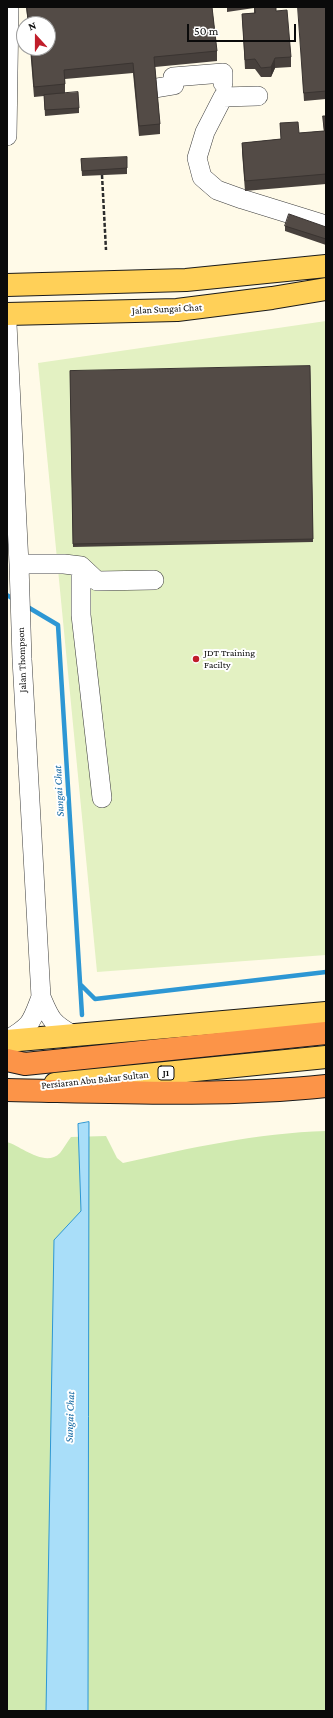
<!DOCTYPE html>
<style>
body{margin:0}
#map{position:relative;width:333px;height:1718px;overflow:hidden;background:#fffae8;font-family:"Crimson Pro",serif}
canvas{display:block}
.frame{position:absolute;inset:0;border:8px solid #0a0a0a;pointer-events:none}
.north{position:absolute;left:16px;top:16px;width:40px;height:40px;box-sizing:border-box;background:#fff;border:1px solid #9d9d9d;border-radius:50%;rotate:339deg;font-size:11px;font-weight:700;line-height:16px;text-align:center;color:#0a0a0a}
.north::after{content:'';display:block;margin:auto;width:14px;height:18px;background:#c01d2a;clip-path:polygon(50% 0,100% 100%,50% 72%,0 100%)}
.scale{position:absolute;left:187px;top:24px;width:109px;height:18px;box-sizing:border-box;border:2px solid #0a0a0a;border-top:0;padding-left:5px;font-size:12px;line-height:14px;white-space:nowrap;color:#0a0a0a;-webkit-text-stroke:3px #fff;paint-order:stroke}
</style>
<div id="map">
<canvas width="333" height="1718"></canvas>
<div class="frame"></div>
<div class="north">N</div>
<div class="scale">50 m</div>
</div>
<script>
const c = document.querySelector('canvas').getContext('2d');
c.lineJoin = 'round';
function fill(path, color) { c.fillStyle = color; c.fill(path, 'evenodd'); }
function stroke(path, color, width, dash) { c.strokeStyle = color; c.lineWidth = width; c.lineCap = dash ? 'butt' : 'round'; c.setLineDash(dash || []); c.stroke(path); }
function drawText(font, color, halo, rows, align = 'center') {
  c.font = font + ' "Crimson Pro",serif'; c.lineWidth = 4; c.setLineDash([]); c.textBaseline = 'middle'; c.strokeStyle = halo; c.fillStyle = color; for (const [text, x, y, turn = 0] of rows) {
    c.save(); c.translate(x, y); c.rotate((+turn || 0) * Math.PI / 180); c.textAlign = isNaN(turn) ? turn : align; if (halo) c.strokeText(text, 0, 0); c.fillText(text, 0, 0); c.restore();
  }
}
fill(new Path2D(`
 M326,1131V1711H7V1142C21,1146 45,1168 60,1153C64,1148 67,1142 71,1137L106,1136L117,1158L123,1163C190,1148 257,1133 326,1131Z`), '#d0eab0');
fill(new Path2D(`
 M326,321V955L97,972L38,363Z`), '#e3f1c2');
const water = new Path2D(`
 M89,1122L88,1711H46L54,1240L81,1211L78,1124Z`);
fill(water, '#a9def9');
stroke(water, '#2d97d4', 1);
stroke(new Path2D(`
 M7,595L16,601
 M26,606L58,625L82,1015
 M81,985L95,999L326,972`), '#2d97d4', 4.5);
const minor = new Path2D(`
 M156,88L174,85L173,77L223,73V83
 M258,96L223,97L205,132L197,158L202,177L217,190L242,199L326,225
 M7,136L9,7
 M7,324L19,564L22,659L41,997C50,1018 51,1023 73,1035
 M19,564H64L81,566L97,581L154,580
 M81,566V615L102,798
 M7,1040C32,1025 31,1023 41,997`);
const major = new Path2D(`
 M7,285L186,280L326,266
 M7,314L177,310L272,298L326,289
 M7,1041L326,1013
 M55,1084L326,1057`);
const highway = new Path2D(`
 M7,1060L25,1064L326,1033
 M7,1090C113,1092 220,1097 326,1086`);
stroke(minor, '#3d3d3d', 20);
stroke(major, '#1b1b1b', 24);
stroke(highway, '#1b1b1b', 24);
stroke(new Path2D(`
 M102,175L106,250`), '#2c2c2c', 2.5, [4, 2]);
stroke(minor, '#fff', 19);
stroke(major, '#ffd058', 22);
stroke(highway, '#fc9448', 22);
fill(new Path2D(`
 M26,7H212L217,51V61L155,67L160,124V134L139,136L133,73L65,79V93L79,108V113L45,116L44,96L34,97L30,48H48V24H28Z
 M227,7H281L276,8V11L291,57V67L275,68L271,77H261L255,69H245L242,14L254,13V8L227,12Z
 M298,7H326V99L304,101Z
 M323,116H326V184L245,191L242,152V143L281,139L280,123L299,133L324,131Z
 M127,157V174L82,176L81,159Z
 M285,226L326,227V245L285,231Z
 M310,366L313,542L73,547L70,371Z`), '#47403c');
fill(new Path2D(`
 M275,58V68L271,77V67Z`), '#3a3431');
const building = new Path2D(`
 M27,7H212L217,51L154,57L160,124L139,126L133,63L64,70L65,84L34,87L31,48H48V24H29Z
 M255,7H276V11L287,10L291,57L275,58L271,67L261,68L255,59L245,60L242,14L255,13Z
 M298,7H326V91L304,93Z
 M78,92L79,108L45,110L44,95Z
 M323,116H326V174L245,181L242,143L281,139L280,123L298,122L299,133L324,131Z
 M127,157V168L82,171L81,159Z
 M289,214L326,227V239L285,226Z
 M310,366L313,539L73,544L70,371Z`);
fill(building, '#534b46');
stroke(building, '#3a3431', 1);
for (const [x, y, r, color] of [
 [196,659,4,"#c01d2a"]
]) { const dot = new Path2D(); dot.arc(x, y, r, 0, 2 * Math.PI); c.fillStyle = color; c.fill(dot); stroke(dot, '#fff', 1.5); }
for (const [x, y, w] of [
 [166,1073,16]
]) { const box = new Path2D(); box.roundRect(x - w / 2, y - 7, w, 14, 3); c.fillStyle = '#fff'; c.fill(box); stroke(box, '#0a0a0a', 1); }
drawText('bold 9px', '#0a0a0a', null, [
 ["J1",166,1073]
]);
drawText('10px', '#0a0a0a', '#fff', [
 ["Jalan Sungai Chat",167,309,-3],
 ["Jalan Thompson",22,660,-92],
 ["Persiaran Abu Bakar Sultan",95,1080,-6]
]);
drawText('10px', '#0a0a0a', '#fff', [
 ["JDT Training",204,653],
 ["Facilty",204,665]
], 'left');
drawText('italic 11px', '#0f66a1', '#fff', [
 ["Sungai Chat",59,791,-93],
 ["Sungai Chat",70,1417,-88]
]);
</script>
